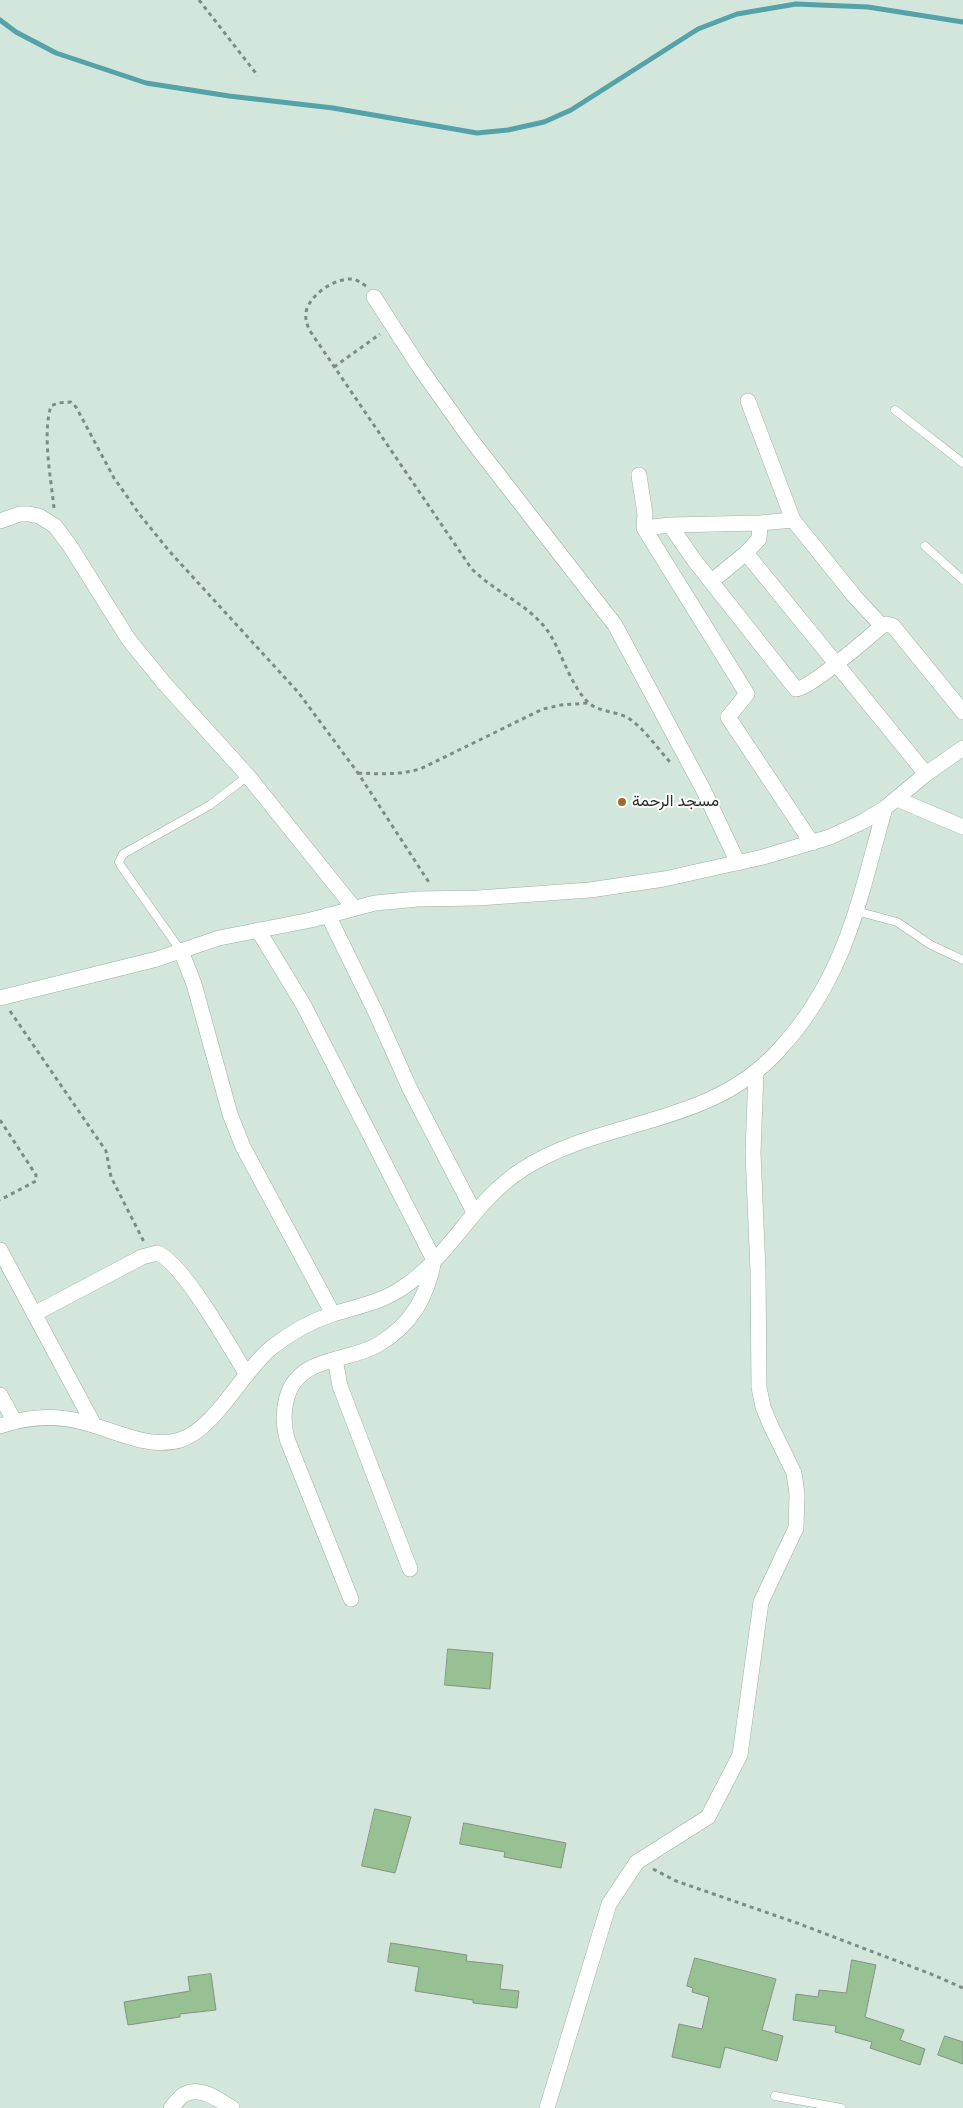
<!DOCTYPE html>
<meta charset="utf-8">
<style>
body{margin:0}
canvas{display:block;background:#d2e6dc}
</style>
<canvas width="963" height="2108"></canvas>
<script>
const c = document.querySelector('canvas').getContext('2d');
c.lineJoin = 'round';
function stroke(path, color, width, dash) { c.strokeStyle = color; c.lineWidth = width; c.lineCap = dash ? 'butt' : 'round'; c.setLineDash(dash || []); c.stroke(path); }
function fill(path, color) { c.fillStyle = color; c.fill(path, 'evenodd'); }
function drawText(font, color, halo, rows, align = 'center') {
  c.font = font + ' "Space Grotesk",Vazirmatn,sans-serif'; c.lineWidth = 4; c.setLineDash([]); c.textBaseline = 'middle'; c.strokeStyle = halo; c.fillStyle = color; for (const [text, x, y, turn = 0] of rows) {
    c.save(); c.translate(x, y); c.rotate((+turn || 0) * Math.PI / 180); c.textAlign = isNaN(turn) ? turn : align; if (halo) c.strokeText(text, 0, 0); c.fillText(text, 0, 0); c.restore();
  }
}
stroke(new Path2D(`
 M0,20L16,32L56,53L146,83L229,96L333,108L477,133L508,130L544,122L571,110L698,29L737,14L796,4L868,7L963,22`), '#55a2a9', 5);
const building = new Path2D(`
 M448,1649L493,1653L490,1689L445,1685Z
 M375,1809L411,1817L395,1873L362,1866Z
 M464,1823L566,1843L561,1868L504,1857L505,1852L460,1844Z
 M391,1943L467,1955L466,1961L503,1965L500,1989L519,1991L517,2008L473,2003V2000L415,1991L419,1967L388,1962Z
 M695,1958L776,1979L762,2030L783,2036L777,2061L725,2047L720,2068L672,2057L679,2024L702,2029L709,1997L692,1992L693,1988L687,1986Z
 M852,1960L876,1965L865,2017L904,2030L900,2040L925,2049L920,2065L870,2048L872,2042L835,2032L836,2026L793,2020L796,1994L818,1997L819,1990L846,1993Z
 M211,1974L216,2010L180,2014V2017L128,2025L124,2002L190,1991L188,1977Z
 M945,2036L963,2042V2064L938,2055Z`);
fill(building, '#97c093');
stroke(building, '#869285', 1);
const service = new Path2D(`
 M895,410L963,463
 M925,546L963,580
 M856,911L897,922L931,945L963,960
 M181,951L121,866L119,862L123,854L210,805L248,776
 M775,2096L841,2108`);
const minor = new Path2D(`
 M374,297L420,368L469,437L615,625L703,789L738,863
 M639,475L645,514L644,528L747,694L728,717L812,843
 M0,521L20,514H29L39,516L55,526L70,546L129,640L164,683L248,776L354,908
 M670,525L760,523L793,520
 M644,528L670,525L694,560L796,689C809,689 869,637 882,626L855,597L793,520L748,401
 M746,553L759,539L760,523
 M712,581L746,553L926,774
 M882,626L886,624L893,626L963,712
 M897,799L963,827
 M328,915L376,1013L410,1089L474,1212
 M258,930L303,1004L434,1260C427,1297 412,1324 379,1344C348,1363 299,1355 287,1397C283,1411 283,1424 287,1439L351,1599
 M181,951L194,984L230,1114L243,1147L333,1314
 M0,998L157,959L219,938L311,920L375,903L418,899L478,898L590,890L664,879L763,857L830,837L864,821L885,808L926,774L963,748
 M0,1250L94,1425
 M34,1314L142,1257L157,1253C182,1261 231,1349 247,1375
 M335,1359L340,1386L410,1569
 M0,1395L15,1422
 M0,1426C26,1417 55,1415 82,1422C112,1429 148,1450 180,1440C215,1429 242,1372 271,1348C289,1334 311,1321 333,1314C359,1306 383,1302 405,1286C451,1255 473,1201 523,1169C605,1117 708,1128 779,1050C846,977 859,900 885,808
 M171,2108C175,2104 180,2096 185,2094C201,2086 219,2100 232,2108
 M547,2108L609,1904L637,1862L708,1817L740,1755L761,1602L796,1528L797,1494L794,1473L770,1424L763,1407L759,1387L758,1271L753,1153L756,1072`);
stroke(service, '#9dafa5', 9);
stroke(minor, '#9dafa5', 16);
stroke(new Path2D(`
 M199,0L258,76
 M366,286C361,283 358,280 352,279C335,278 310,294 306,312C305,319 307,325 310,331L471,568C494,592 527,603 547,630C562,651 570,686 589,703C599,712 616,711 628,718C644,728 657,748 670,762
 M334,367L380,334
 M54,508C51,478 42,434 51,406L58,403L71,402L76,407L114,478L140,515L170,552L298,692L358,773L430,884
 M358,773C380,774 399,775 420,769L543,709L561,705L588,703
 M10,1011L106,1151L111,1177L144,1242
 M0,1120L36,1175V1181L0,1200
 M653,1869L676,1881L797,1923L931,1974L963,1988`), '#7f8c85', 3, [4, 4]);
stroke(service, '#fff', 8);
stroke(minor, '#fff', 15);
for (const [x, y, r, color] of [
 [622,802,5,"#a4682b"]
]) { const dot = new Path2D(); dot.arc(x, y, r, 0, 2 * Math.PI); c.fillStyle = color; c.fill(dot); stroke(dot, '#fff', 2); }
drawText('16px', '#252c28', '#fff', [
 ["مسجد الرحمة",632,802]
], 'left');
</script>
